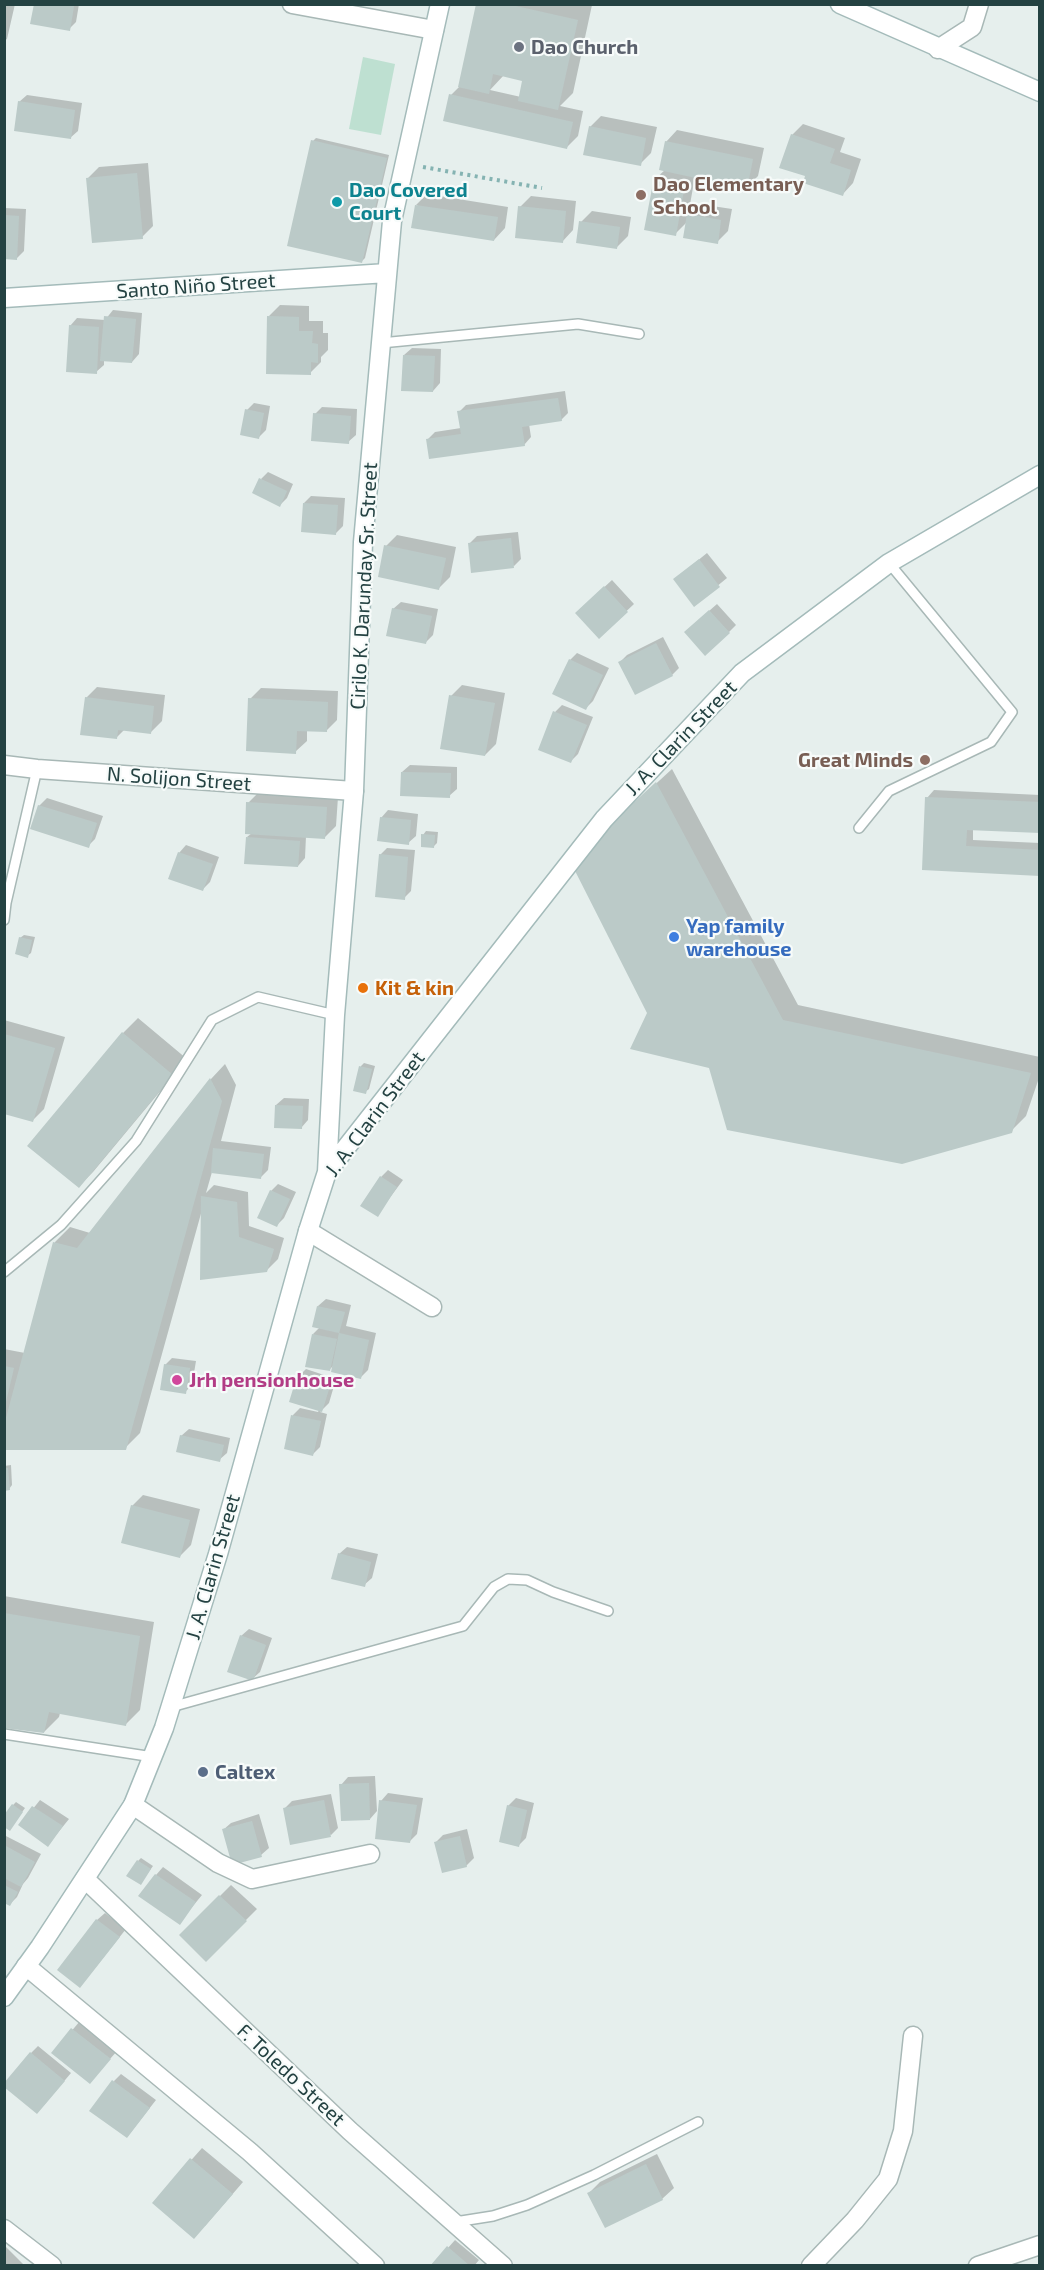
<!DOCTYPE html>
<meta charset="utf-8">
<style>
body{margin:0}
#map{position:relative;width:1044px;height:2270px;overflow:hidden;background:#e6efed;font-family:"Exo 2",sans-serif}
canvas{display:block}
.frame{position:absolute;inset:0;border:6px solid #244242;pointer-events:none}
</style>
<div id="map">
<canvas width="1044" height="2270"></canvas>
<div class="frame"></div>
</div>
<script>
const c = document.querySelector('canvas').getContext('2d');
c.lineJoin = 'round';
function fill(path, color) { c.fillStyle = color; c.fill(path, 'evenodd'); }
function stroke(path, color, width, dash) { c.strokeStyle = color; c.lineWidth = width; c.lineCap = dash ? 'butt' : 'round'; c.setLineDash(dash || []); c.stroke(path); }
function drawText(font, color, halo, rows, align = 'center') {
  c.font = font + ' "Exo 2",sans-serif'; c.lineWidth = 4.5; c.setLineDash([]); c.textBaseline = 'middle'; c.strokeStyle = halo; c.fillStyle = color; for (const [text, x, y, turn = 0] of rows) {
    c.save(); c.translate(x, y); c.rotate((+turn || 0) * Math.PI / 180); c.textAlign = isNaN(turn) ? turn : align; if (halo) c.strokeText(text, 0, 0); c.fillText(text, 0, 0); c.restore();
  }
}
fill(new Path2D(`
 M363,57L395,64L381,135L349,129Z`), '#bee0d1');
fill(new Path2D(`
 M4,4H15L7,39L4,41Z
 M35,4H79L76,22L69,29Z
 M478,4L592,5L573,93L560,106L583,111L578,136L567,147L451,95L460,86ZM504,75L524,80L521,97L490,90Z
 M27,95L82,103L78,131L70,138L19,102Z
 M601,116L657,127L651,153L640,164L590,127Z
 M803,124L845,138L840,152L861,159L853,183L842,195L807,175L792,135Z
 M677,130L764,148L758,176L747,187L695,176L688,216L699,204L732,209L728,231L717,242L687,222L675,234L655,179L665,170L666,142Z
 M316,138L389,155L365,258L362,261L313,141Z
 M148,163L153,226L142,237L88,178L99,167Z
 M427,194L508,207L505,228L494,240L416,205Z
 M531,196L576,201L573,230L562,242L520,207Z
 M4,208L26,209L24,251L17,258L4,257Z
 M592,211L631,217L628,236L617,247L581,222Z
 M280,305L309,306V321H323V333H328V350L321,357V362L310,373L269,316Z
 M113,310L142,313L139,354L132,362L104,360V365L96,372L70,326L77,318L105,320Z
 M412,348L441,349L440,383L433,391L404,355Z
 M565,391L568,413L561,420L529,424L531,437L524,445L428,439L435,432L461,428L459,412L466,405Z
 M254,403L270,406L266,430L259,437L247,410Z
 M322,407L357,409L356,435L348,442L315,414Z
 M268,472L293,484L287,498L280,505L261,479Z
 M311,496L345,498L343,526L336,533L304,503Z
 M518,532L521,559L514,566L469,544L477,536Z
 M397,535L456,547L450,577L439,588L386,546Z
 M707,553L727,578L694,605L675,579Z
 M612,580L634,604L599,637L584,606Z
 M401,602L438,609L433,635L426,642L393,609Z
 M717,604L736,625L729,632L693,625Z
 M663,637L679,668L672,675L620,662L627,655Z
 M577,653L609,668L593,701L586,708L570,660Z
 M462,685L505,693L496,744L485,755L451,696Z
 M97,687L165,695L162,721L150,733L125,729L116,738L86,698Z
 M261,688L338,691L337,720L326,731L307,730V741L295,752L250,699Z
 M562,705L593,717L578,754L571,761L555,712Z
 M410,765L457,767V789L449,796L402,772Z
 M672,769L798,1005L1040,1057V1075L1026,1116L1011,1131L710,1067L649,1013L587,847Z
 M934,790L1040,795V832L973,829V840L1040,843V875L923,869L927,798Z
 M259,792L338,797L336,826L325,837L306,836L305,858L298,866L247,837L252,833L248,803Z
 M47,798L103,816L95,839L88,846L39,806Z
 M388,810L418,814L416,836L408,843L381,818Z
 M426,831L438,832L437,843L434,846L423,835Z
 M186,845L219,857L210,882L203,889L179,853Z
 M387,848L415,850L411,891L404,898L380,855Z
 M24,935L35,937L31,953L27,956L20,938Z
 M138,1018L187,1059L93,1172L79,1186L123,1033Z
 M4,1020L65,1037L44,1109L33,1120L4,1112Z
 M364,1063L375,1066L369,1089L365,1092L355,1090L361,1066Z
 M225,1064L236,1085L221,1141L271,1147L268,1170L261,1177L212,1172L206,1193L214,1185L248,1192L249,1226L284,1238L278,1259L266,1271L202,1210L140,1433L125,1448H4V1349L25,1353L55,1242L70,1227L90,1233L211,1079Z
 M284,1098L309,1099L308,1120L301,1128L276,1105Z
 M388,1170L403,1180L377,1215L381,1177Z
 M278,1184L296,1192L284,1218L277,1225L271,1191Z
 M326,1299L351,1305L346,1326L376,1333L368,1370L361,1377L334,1365L329,1370L313,1334L320,1327L318,1306Z
 M172,1358L196,1361L192,1385L185,1392L165,1365Z
 M306,1369L336,1379L329,1403L320,1412L327,1414L320,1447L313,1454L286,1448L293,1415L300,1408L318,1412L319,1410L298,1377Z
 M189,1429L230,1438L227,1453L219,1460L181,1436Z
 M11,1465L12,1485L9,1489H4V1466Z
 M143,1495L200,1509L191,1545L180,1556L132,1506Z
 M347,1547L378,1554L372,1578L364,1585L339,1554Z
 M4,1596L154,1622L140,1710L125,1725L60,1713L59,1717L44,1732L4,1726Z
 M249,1629L272,1638L260,1672L252,1679L241,1636Z
 M375,1776L377,1811L370,1819L341,1785L348,1777Z
 M388,1793L423,1798L417,1834L409,1842L381,1801Z
 M331,1794L338,1828L331,1835L285,1808L292,1801Z
 M516,1798L534,1803L526,1838L519,1845L508,1806Z
 M40,1800L69,1819L48,1845L20,1825Z
 M16,1802L25,1808L13,1825V1805Z
 M259,1814L269,1848L261,1855L223,1830L231,1823Z
 M467,1829L474,1858L466,1866L436,1842L443,1835Z
 M4,1835L41,1854L28,1878L23,1884L17,1897L10,1904L4,1901Z
 M141,1858L153,1866L143,1880L138,1861Z
 M163,1867L202,1895L179,1923L156,1875Z
 M231,1885L257,1909L206,1960L181,1935Z
 M105,1913L126,1929L87,1978L97,1920Z
 M80,2021L117,2051L90,2082L53,2053Z
 M38,2046L71,2073L44,2105L31,2053Z
 M121,2074L156,2100L127,2137L114,2081Z
 M202,2148L243,2182L205,2226L154,2202Z
 M657,2154L674,2188L662,2199L589,2193L600,2182Z
 M455,2240L479,2260L474,2266H432Z
 M5,2246L25,2266H4Z`), '#0003');
fill(new Path2D(`
 M34,4L74,6L70,31L30,24Z
 M476,4H507L578,20L558,110L518,101L522,81L493,74L489,94L458,87Z
 M449,94L573,122L567,149L443,121Z
 M18,101L75,110L71,139L14,131Z
 M589,126L646,138L641,166L583,155Z
 M791,134L835,149L830,163L851,170L843,196L803,183L805,176L779,168Z
 M311,140L387,158L362,263L287,246Z
 M665,141L753,159L747,189L659,170Z
 M137,173L143,239L92,243L86,178Z
 M654,178L685,184L676,236L644,230Z
 M415,205L498,217L494,241L411,228Z
 M518,206L566,211L563,243L515,238Z
 M687,214L721,220L718,244L683,238Z
 M4,215L19,216L17,260L4,259Z
 M579,221L620,227L617,249L576,243Z
 M104,316L136,319L132,363L100,361Z
 M267,316L299,317V331H313L312,343L318,344V363L311,362V375L266,374Z
 M69,325L99,327L97,374L66,372Z
 M403,355L435,356L433,392L401,391Z
 M558,398L562,421L522,427L525,446L429,459L426,439L461,434L457,411Z
 M245,409L264,413L259,439L240,435Z
 M313,413L351,416L349,444L311,441Z
 M259,478L287,491L280,507L252,493Z
 M303,503L338,505L336,535L301,532Z
 M511,538L514,568L471,573L468,543Z
 M384,545L446,558L439,590L378,577Z
 M699,559L720,587L694,607L673,579Z
 M604,586L628,612L599,639L575,613Z
 M392,608L432,616L426,644L386,636Z
 M709,610L730,633L705,656L684,632Z
 M656,643L673,676L635,695L618,662Z
 M569,659L603,675L586,710L552,694Z
 M449,695L495,703L485,756L440,749Z
 M85,697L154,706L151,734L118,730L117,739L80,735Z
 M248,698L328,702L327,732L297,731L296,754L246,751Z
 M553,711L587,725L571,763L538,750Z
 M401,772L451,773L450,798L400,796Z
 M656,782L783,1020L1031,1073L1012,1133L902,1164L727,1130L709,1068L630,1049L647,1013L570,861Z
 M925,797L1040,802V833L967,830L966,846L1040,850V876L922,870Z
 M246,802L327,807L325,839L245,834Z
 M38,805L97,823L89,848L30,829Z
 M380,817L411,820L409,845L377,841Z
 M421,834L435,835L434,848L421,847Z
 M246,837L300,841L298,867L244,864Z
 M178,852L213,864L203,891L168,879Z
 M379,854L408,857L405,900L375,897Z
 M19,937L32,940L28,958L15,954Z
 M122,1032L173,1075L79,1188L27,1146Z
 M4,1034L55,1048L33,1122L4,1114Z
 M359,1066L372,1069L366,1094L353,1091Z
 M210,1078L222,1101L126,1450H4L6,1418L53,1242L77,1248Z
 M275,1105L303,1106L302,1129L274,1128Z
 M213,1148L264,1154L261,1179L211,1173Z
 M380,1176L397,1187L378,1217L360,1206Z
 M270,1190L290,1199L277,1227L257,1218Z
 M201,1196L237,1202L239,1237L274,1249L267,1272L200,1280Z
 M317,1306L345,1312L339,1333L312,1327Z
 M339,1333L369,1340L361,1379L331,1372Z
 M312,1334L337,1339L330,1371L305,1367Z
 M164,1364L190,1368L186,1394L160,1390Z
 M4,1366L14,1368L5,1406H4Z
 M297,1376L330,1386L322,1412L289,1402Z
 M291,1415L321,1421L313,1456L284,1449Z
 M180,1435L224,1445L220,1462L176,1452Z
 M4,1468H8L10,1490L4,1491Z
 M131,1505L190,1520L180,1558L121,1543Z
 M338,1553L371,1562L365,1587L331,1579Z
 M4,1613L140,1636L126,1726L49,1712L44,1733L4,1728Z
 M240,1635L266,1645L253,1681L227,1672Z
 M369,1783L370,1820L341,1821L339,1784Z
 M324,1800L331,1837L290,1845L283,1808Z
 M379,1800L417,1805L410,1843L375,1839Z
 M12,1804L23,1812L10,1831L4,1827V1815Z
 M507,1805L527,1810L519,1847L499,1842Z
 M32,1806L63,1826L48,1847L18,1825Z
 M252,1821L262,1857L232,1865L222,1829Z
 M460,1836L467,1867L442,1873L434,1842Z
 M4,1845L35,1862L21,1887L4,1878Z
 M137,1860L151,1869L141,1885L126,1876Z
 M155,1874L196,1902L180,1925L138,1896Z
 M4,1885L18,1892L10,1906L4,1903Z
 M219,1895L247,1921L206,1962L179,1935Z
 M96,1919L120,1937L80,1988L57,1970Z
 M71,2028L111,2059L90,2084L51,2053Z
 M30,2052L65,2081L37,2114L4,2087V2083Z
 M112,2080L150,2108L127,2138L89,2111Z
 M190,2158L233,2194L194,2239L152,2203Z
 M646,2164L663,2200L605,2228L587,2193Z
 M447,2246L470,2266H430Z`), '#bbcac8');
const service = new Path2D(`
 M381,343L578,324L639,334
 M859,828L889,791L991,742L1012,712L889,563
 M4,920L6,903L37,769
 M4,1272L61,1225L136,1141L212,1020L258,997L335,1015
 M171,1707L463,1626L494,1587L508,1579L527,1580L553,1592L608,1611
 M4,1734L153,1757
 M455,2222L493,2216L527,2205L594,2175L698,2122`);
const minor = new Path2D(`
 M292,4L434,30
 M938,49L972,27L979,4
 M4,765L37,769L354,791
 M308,1231L432,1307
 M133,1805L218,1863L252,1879L370,1854
 M85,1879L350,2131L503,2266
 M26,1966L250,2152L375,2266
 M4,2229L52,2266
 M811,2266L855,2220L888,2179L903,2131L913,2036
 M978,2266L1040,2245`);
const secondary = new Path2D(`
 M840,4L1040,92
 M4,298L387,273
 M327,1172L335,1015L354,791L363,542L392,221L440,4
 M4,1997L40,1947L133,1805L164,1728L218,1554L308,1231L327,1172L604,819L742,673L889,563L1040,475`);
stroke(service, '#a8b8b6', 12);
stroke(minor, '#a8b8b6', 21);
stroke(secondary, '#a4bbba', 21);
stroke(new Path2D(`
 M423,167L542,188`), '#85b3b2', 4, [3, 4.5]);
stroke(service, '#fff', 9);
stroke(minor, '#fff', 18);
stroke(secondary, '#fff', 18);
for (const [x, y, r, color] of [
 [519,47,6,"#6b7280"],
 [641,195,6,"#8d6e63"],
 [337,202,6,"#0f9aa8"],
 [925,760,6,"#8d6e63"],
 [674,937,6,"#3f7fe0"],
 [363,988,6,"#e8710a"],
 [177,1380,6,"#d1479c"],
 [203,1772,6,"#5c6f8a"]
]) { const dot = new Path2D(); dot.arc(x, y, r, 0, 2 * Math.PI); c.fillStyle = color; c.fill(dot); stroke(dot, '#f7fbfa', 2); }
drawText('bold 20px', '#5b616d', '#f7fbfa', [
 ["Dao Church",531,47]
], 'left');
drawText('bold 20px', '#785e54', '#f7fbfa', [
 ["Dao Elementary",653,184],
 ["School",653,207],
 ["Great Minds",913,760,"right"]
], 'left');
drawText('bold 20px', '#0d838f', '#f7fbfa', [
 ["Dao Covered",349,190],
 ["Court",349,213]
], 'left');
drawText('20px', '#244242', '#f7fbfa', [
 ["Santo Niño Street",196,286,-4],
 ["Cirilo K. Darunday Sr. Street",364,586,-87],
 ["J. A. Clarin Street",681,738,-46],
 ["N. Solijon Street",179,779,4],
 ["J. A. Clarin Street",375,1114,-53],
 ["J. A. Clarin Street",213,1567,-74],
 ["F. Toledo Street",291,2075,43]
]);
drawText('bold 20px', '#366cbe', '#f7fbfa', [
 ["Yap family",686,926],
 ["warehouse",686,949]
], 'left');
drawText('bold 20px', '#c56008', '#f7fbfa', [
 ["Kit & kin",375,988]
], 'left');
drawText('bold 20px', '#b23c85', '#f7fbfa', [
 ["Jrh pensionhouse",189,1380]
], 'left');
drawText('bold 20px', '#4e5e75', '#f7fbfa', [
 ["Caltex",215,1772]
], 'left');
</script>
